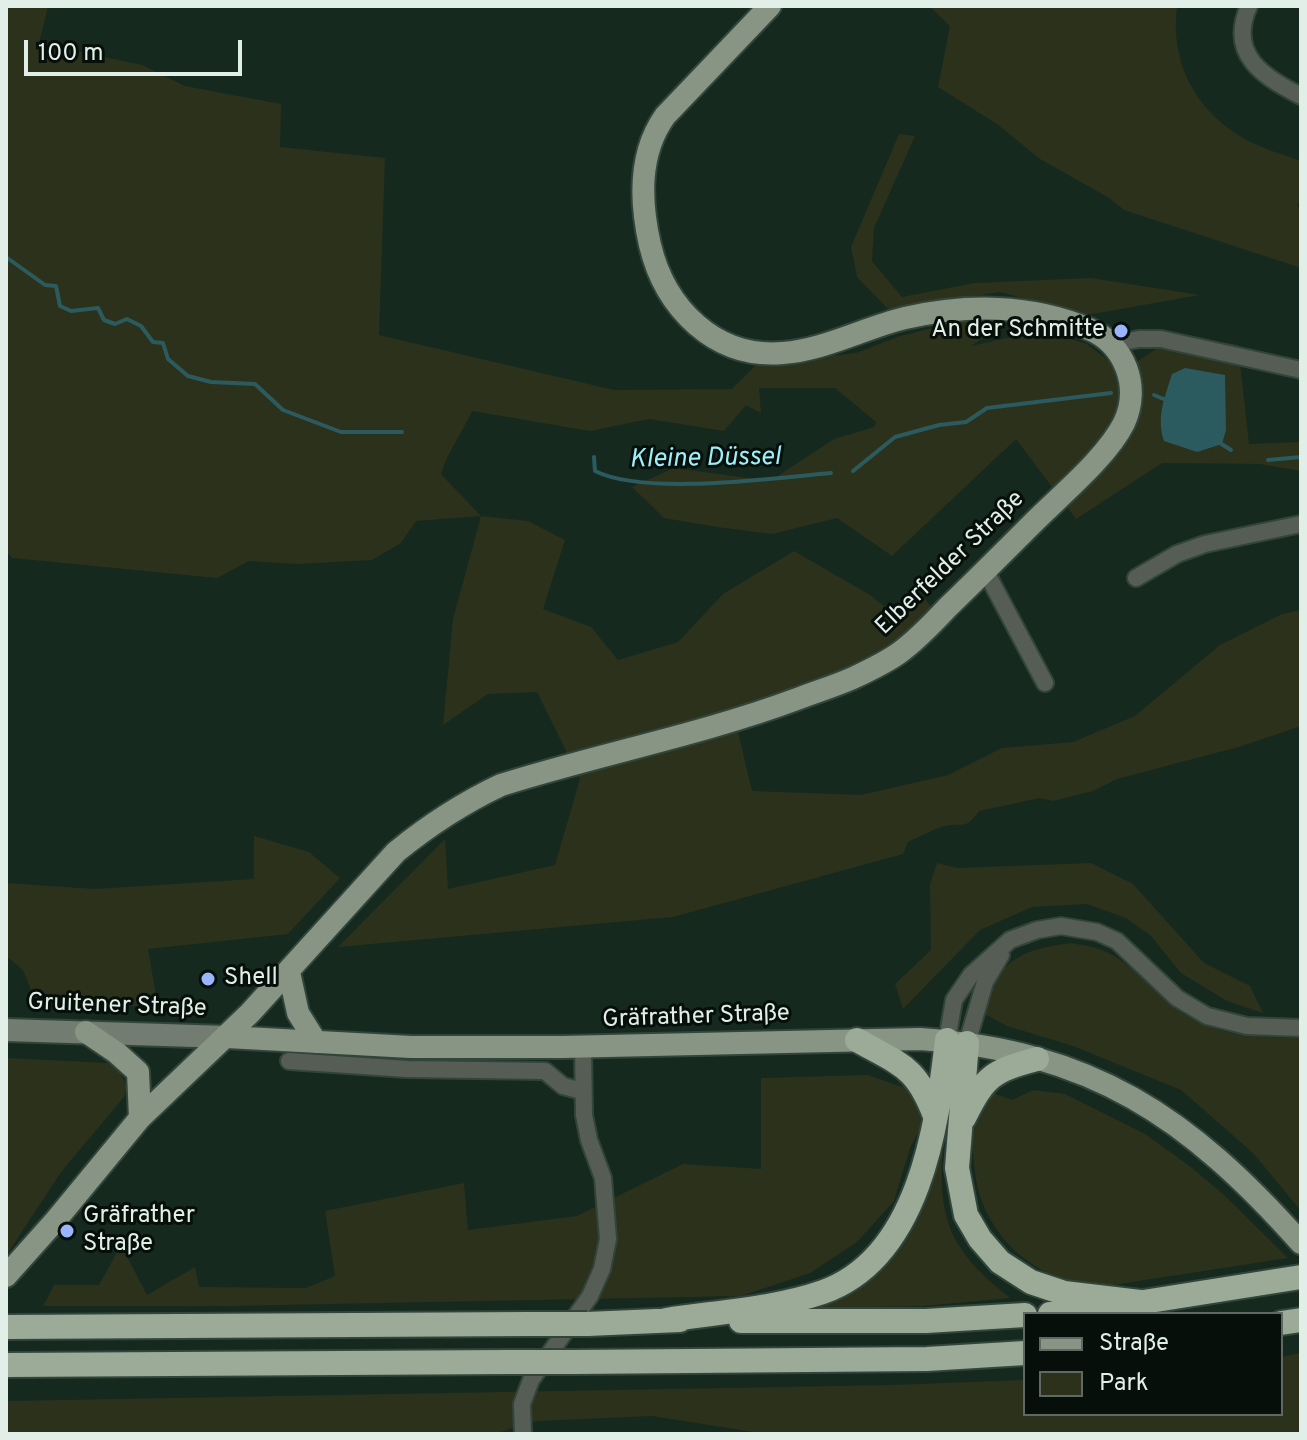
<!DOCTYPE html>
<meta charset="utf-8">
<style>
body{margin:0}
#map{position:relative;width:1307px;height:1440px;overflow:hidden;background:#15291f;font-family:Overpass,sans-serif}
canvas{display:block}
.frame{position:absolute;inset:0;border:8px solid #e2eee8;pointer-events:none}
.legend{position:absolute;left:1023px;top:1312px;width:260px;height:104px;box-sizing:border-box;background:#070f0b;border:2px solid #5f6863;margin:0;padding:10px 14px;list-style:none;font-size:24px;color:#e2eee8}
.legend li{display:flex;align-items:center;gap:16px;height:40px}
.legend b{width:40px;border:2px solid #5f6863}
.scale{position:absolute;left:24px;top:40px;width:218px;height:36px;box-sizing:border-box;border:4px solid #e2eee8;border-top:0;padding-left:10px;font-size:24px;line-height:28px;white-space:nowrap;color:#e2eee8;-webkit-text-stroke:6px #070f0b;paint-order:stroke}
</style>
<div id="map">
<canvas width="1307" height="1440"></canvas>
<div class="frame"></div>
<ul class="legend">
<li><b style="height:10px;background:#889585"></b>Straße</li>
<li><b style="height:22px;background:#2c311b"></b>Park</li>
</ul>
<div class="scale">100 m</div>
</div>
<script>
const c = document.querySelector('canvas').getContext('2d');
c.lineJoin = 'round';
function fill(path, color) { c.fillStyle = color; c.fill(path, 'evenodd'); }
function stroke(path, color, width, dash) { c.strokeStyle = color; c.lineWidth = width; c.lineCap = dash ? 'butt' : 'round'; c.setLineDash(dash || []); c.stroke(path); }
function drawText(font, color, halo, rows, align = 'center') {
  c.font = font + ' Overpass,sans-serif'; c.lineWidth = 6; c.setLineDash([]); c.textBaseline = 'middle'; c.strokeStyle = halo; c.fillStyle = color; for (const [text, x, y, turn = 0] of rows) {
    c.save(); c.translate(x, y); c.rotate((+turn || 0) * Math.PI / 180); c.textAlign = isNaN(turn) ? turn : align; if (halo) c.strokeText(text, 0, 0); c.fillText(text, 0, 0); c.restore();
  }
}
fill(new Path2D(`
 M6,6H48L39,43L142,65L185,86L281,104L280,147L385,158L379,335L614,390L732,389L757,364L856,353L900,336L962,321L1014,317L971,346L1016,336L1031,328L1087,344L1113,364L1115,376L1179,334L1238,345L1249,444L1301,442V471L1260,464L1162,463L1076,519L1016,439L892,556L837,518L772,534L717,527L664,518L632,487L674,468L770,481L834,439L874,427L876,422L835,388H759L761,413L746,405L724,431L649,419L590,431L472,411C462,433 448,451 441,474L481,516L528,521L565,540L543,609L591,627L618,660L678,642L723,594L794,551L870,595L891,612L919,591L935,612L890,653L734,715L752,791L861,795L948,775L1002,748L1073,742L1135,716L1220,645L1282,614L1301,610V726L1242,746L1117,779L1093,791L1053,801L1040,798L979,811C965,831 963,822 945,826C933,829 920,837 908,842L903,854L673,917L338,947L445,839L448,889L555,865L580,779L537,692L488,694L443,725L453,619L481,516L416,521L401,543L372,560L297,564L249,561L217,578L12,558L6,551Z
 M929,6H1177C1170,62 1194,109 1243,138C1260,148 1282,154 1301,161V197L1297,206L1301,210V268L1124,210L1109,198L1040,159L997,124L938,87L950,26Z
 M899,134L915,136L874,228L872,261L902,297L974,283L1091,278L1200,295L1087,315L1000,292L888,309L857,277L851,247Z
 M254,836L309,852L340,878L288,934L148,949L158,1007L36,1002L23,970L6,956V883L95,889L254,879Z
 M937,863L958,868L1091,863L1133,884L1204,963L1250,986L1263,1013L1227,1001L1181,973L1151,936L1126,918L1087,904L1032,907L980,930L903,1009L895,984L931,950L930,884Z
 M1071,943C1081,945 1092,946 1102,950C1135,963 1155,997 1186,1015C1221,1037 1260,1037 1301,1038V1211L1253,1153L1181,1090L1073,1046L1007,1026L981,1012C999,960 1019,950 1071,943Z
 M6,1058L108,1063L119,1070L127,1087L124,1097L61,1172L6,1256Z
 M868,1075L899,1086L912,1087L922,1105L920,1129L910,1148L894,1201L857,1242L810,1273L741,1296L228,1306H43L54,1285H99L121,1245L147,1295L195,1267L199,1287L306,1288L335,1276L325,1211L464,1183L468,1230L577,1216L683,1164L761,1169V1078Z
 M950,1080L954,1081C945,1136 928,1200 962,1250C974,1269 993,1284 1010,1298L923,1306L815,1308C837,1297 860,1287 879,1271C935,1223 939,1148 950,1080Z
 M1033,1090L1065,1094L1145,1134L1191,1167L1223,1194L1288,1258L1093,1288C1029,1277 979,1231 974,1164C973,1154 972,1142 973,1133C976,1119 982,1105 987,1091L1012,1100Z
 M1301,1353V1434H766L652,1416L537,1421L493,1434H6V1401L892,1385L1025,1380V1414H1281V1357Z`), '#2c311b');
fill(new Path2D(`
 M1185,368L1225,375L1226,430L1222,444L1197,452L1164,441C1156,416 1165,397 1172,374Z`), '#2b5a5f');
stroke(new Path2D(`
 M6,257L45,285L56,286L60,306L71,311L98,308L104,320L115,324L127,319L141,326L153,342L163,343L168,359L188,376L211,382L255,384L283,410L341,432H402
 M1154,395L1166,400
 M1220,443L1231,450
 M594,457L595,471C645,496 772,478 831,473
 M1268,460L1301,457
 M853,471L895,437L939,425L966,422L987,408L1111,393`), '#2b5a5f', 4);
const minor = new Path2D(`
 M1249,6C1227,55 1264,77 1301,96
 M1113,344L1139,339H1161L1301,370
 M985,570L1045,683
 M1136,578L1177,554L1205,544L1301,524
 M947,1040L954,1000L971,975L1010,940L1037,930L1061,926L1097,932L1117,941L1177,998L1207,1016L1247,1026L1301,1028
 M967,1043L985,982L1001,955
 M289,1061L407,1069L545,1071L563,1086L582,1091
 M523,1434L522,1404L531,1380L590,1296L602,1269L608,1239L603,1178L589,1140L584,1115L583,1047`);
const secondary = new Path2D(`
 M6,1030L227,1037`);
const primary = new Path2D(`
 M289,972L298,1013L316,1042
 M86,1032L117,1053L138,1072L140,1118
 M227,1037L411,1047H562L920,1039C1092,1051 1189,1117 1301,1243
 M6,1276L56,1220L140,1118L250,1013L396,852C429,825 463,803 501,785C599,754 700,735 797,699C815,692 835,686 853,678C868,671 885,663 899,653C917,640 933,623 948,607C975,581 1002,554 1028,528C1057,498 1106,459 1124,423C1141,387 1125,344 1089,329C1031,304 966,304 905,318C864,328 824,350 783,353C715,359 665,308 650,245C640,201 638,154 665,116L770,6`);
const motorway = new Path2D(`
 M857,1040C901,1065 916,1066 935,1116
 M967,1043L957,1168L966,1215L980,1239L1000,1262L1031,1282L1064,1293L1140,1302
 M964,1118C985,1076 992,1071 1037,1059
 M1050,1314L1074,1313L1301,1277
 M666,1320C718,1312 774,1309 823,1292C919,1258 937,1127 947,1040
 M741,1321H926L1025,1315
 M1281,1323L1301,1320
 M587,1324L680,1320
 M6,1327L529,1324
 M573,1362L927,1359L1025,1353
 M6,1365L509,1362`);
stroke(minor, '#32453b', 20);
stroke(secondary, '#32453b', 26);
stroke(primary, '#32453b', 26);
stroke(motorway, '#32453b', 28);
stroke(minor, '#565d55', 16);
stroke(secondary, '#727c70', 22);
stroke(primary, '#889585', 22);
stroke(motorway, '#9cab98', 24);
const motorwayBridge = new Path2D(`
 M529,1324H587
 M509,1362H573`);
stroke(motorwayBridge, '#32453b', 28, []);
stroke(motorwayBridge, '#9cab98', 24);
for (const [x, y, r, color] of [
 [1121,331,8,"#9bb5fd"],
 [208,979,8,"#9bb5fd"],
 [67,1231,8,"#9bb5fd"]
]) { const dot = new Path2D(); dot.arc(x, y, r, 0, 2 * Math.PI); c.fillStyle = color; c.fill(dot); stroke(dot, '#070f0b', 3); }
drawText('24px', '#e2eee8', '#070f0b', [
 ["An der Schmitte",1105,331,"right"],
 ["Shell",224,979],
 ["Gräfrather",83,1217],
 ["Straße",83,1245]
], 'left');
drawText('24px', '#e2eee8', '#070f0b', [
 ["Elberfelder Straße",951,564,-44],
 ["Gruitener Straße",117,1007,2],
 ["Gräfrather Straße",696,1018,-2]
]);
drawText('italic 26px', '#9df0f9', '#070f0b', [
 ["Kleine Düssel",705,460,-1]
]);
</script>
